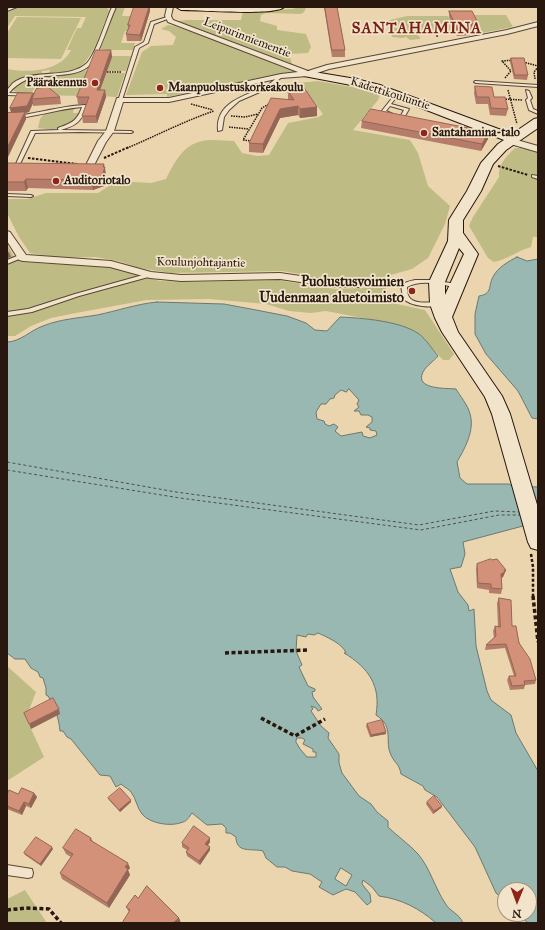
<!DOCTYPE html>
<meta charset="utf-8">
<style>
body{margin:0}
#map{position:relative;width:545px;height:930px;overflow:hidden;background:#ead5af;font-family:"IM FELL Great Primer",serif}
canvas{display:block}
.frame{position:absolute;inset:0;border:8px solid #28170e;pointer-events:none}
.north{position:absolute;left:497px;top:882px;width:40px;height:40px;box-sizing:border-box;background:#f1e4cb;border:1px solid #a1927f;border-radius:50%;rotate:181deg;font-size:11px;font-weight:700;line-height:16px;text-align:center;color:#28170e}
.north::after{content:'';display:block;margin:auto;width:14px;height:18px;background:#8f2418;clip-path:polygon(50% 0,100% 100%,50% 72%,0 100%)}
</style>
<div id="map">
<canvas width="545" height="930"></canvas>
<div class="frame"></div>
<div class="north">N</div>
</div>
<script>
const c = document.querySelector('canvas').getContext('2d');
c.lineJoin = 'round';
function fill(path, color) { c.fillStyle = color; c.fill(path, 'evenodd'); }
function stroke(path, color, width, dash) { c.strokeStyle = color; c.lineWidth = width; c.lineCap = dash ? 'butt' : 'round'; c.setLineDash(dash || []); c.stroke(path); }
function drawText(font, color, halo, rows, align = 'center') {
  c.font = font + ' "IM FELL Great Primer",serif'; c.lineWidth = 3.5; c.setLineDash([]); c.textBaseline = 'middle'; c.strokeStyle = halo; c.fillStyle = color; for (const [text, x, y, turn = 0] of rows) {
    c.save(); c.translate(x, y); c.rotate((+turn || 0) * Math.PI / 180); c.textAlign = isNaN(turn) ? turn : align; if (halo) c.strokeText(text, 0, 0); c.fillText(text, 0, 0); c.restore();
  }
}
fill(new Path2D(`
 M19,7H107L109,11C102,27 93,62 76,69C68,73 57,73 49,74L50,70L42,71V75L20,79L7,89V69C28,73 60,72 71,50H67L77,28H81L86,17L15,16L7,28V12Z
 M116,7H125L122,16H133L128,31H125L121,43H135L133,50H106L98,48L103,43Z
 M300,7L306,8L304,12L301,14L266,13L261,15L260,21L277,26V30L306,34L311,47L308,53L289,54L292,64L177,21L188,20H241L243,11L292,9Z
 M471,15H506L513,27L472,35L470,30H477L469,16Z
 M407,16H448L455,31L424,32L417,35L420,37V39L410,40L406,37L402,38L392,37L391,29L378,23Z
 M17,17L81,18L61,59L7,58V33Z
 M168,25L174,26L198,34L291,70L295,73L278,74L167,97V94L126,95L142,52L151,46L173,45L176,37L169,31L161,29Z
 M112,56H131L126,71H107Z
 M91,70L83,96L38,95L48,76Z
 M106,73H125L117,97L98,96Z
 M41,77L31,94H20L12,90L25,80Z
 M318,81L363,89L380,95L378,100L353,130L410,140L418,153L428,186L450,206L445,224L428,258L412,269L380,278L357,280H335L282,271L171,273L139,268L118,261L95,257L57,258L30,253L19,237L7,213V199H27L46,193H98L117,181L151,183L166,179C174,163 183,145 202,141C211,139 224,141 234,141L242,153L257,156L269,155L288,123L319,117L323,114L310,97L286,93L280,90V85Z
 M74,108L73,113H79L75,122L56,130L38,128L40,119L46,112Z
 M515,148H521L538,152V237H533L531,247C517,251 508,259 494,262L488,258L469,226L473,217L499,177C498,164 506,157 515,148Z
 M7,244L14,257L22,262L108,267L160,281L190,282L277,280L335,289L362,288L383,284L394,302L397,304L425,310L454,354L449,360H443L420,335L383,322L326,311L311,313L289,311L266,304L209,299L147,300L76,313L51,318L31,326L15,336H7Z
 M7,666L36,692L26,718L44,757L7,781Z
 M25,890L47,923H7V899Z`), '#bfbb85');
const water = new Path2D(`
 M517,257L527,261L538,259V419L532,418L518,391L486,354L475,334V314L479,296C493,294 488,285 493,277C497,268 509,261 517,257Z
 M157,302L224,304L256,310L287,316L306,323L315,330L327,331L340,317C362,318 401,321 419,334C426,339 432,349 438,356C434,361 426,366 423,372C414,390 447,388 456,389C460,396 468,405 470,414C475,430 465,448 457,462L460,478L467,484H509L512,486L538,487V522L463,542L465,554L461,567L450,569L458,592L468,605L469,611L474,609L476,646L487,691L491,700L511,715L516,733L538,771V923H528L518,914H529V890H505V901L496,893L475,847L437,797L425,790L423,786L401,774C399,763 395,764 391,755C384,741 395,727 376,715C381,686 369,668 344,653H346C343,644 327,637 318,633L314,635L308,634L306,637L297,635L296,651L302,665L299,667L308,686L315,689V691L312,692L313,697L322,709L318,711L316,708L311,706L313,709L311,711L321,726L329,733L328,738L339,754V763L342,773L359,796L371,804L377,812L388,821V827C397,836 409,844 418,854C430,868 435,888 445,903C450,912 459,913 463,923H436C419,908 401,899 379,896L372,887L363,880L362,884L370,894L371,902L367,905L355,892L346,889L333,895L319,887L322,882L310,874L292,871L285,867H277L266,858L263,851C252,848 236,854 236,837L230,833H226V828L222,824L207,825L192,813C189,817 187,821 183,822C172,827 150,824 142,814C137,808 136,798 131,792C129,789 124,787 121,784L116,787L110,776L100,775L71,739L67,737L63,731H60C59,719 55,707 48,696L46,695V688L43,678L40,677L38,672L31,668L25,659H15L7,653V342C20,342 31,330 43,326C60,319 79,318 97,315C117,311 136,304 157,302ZM349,389L359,400L357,404L359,407L354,411H359L361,415H368L372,417V422L366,427L370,428V430L376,431L377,435L370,438L363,436L362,432L341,436L335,431L338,427L334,424L329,426L325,424L324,421L317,419L316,412L321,404H326L330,399L334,398L335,395L341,390L346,392ZM297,738H302L305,740L303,744L313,749V752H316V757H307L300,749L296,742ZM341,868L352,875L346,886L335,879Z`);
fill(water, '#99b8b1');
stroke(water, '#6c7870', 1);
stroke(new Path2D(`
 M7,462L176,492L419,525L494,511L519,512
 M7,470L180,498L421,530L499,515H521`), '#504f47', 1, [3, 2.5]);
const lane = new Path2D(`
 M12,7H17L7,11V9Z
 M112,7H116C109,22 100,52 91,64C76,80 45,72 26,80C19,83 14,87 9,93L34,94H36V96L7,95V90C9,88 11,85 13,83C34,68 69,80 87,63C96,54 106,20 112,7Z
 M167,17L170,18L154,24L148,43L139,48L122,100L118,101L135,47L144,42L151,22Z
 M280,75L283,76L269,88L239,101L229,110L224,117L222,130L218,131C215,102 245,96 265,87C270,84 275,79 280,75Z
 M475,81L538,85V87L476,83L474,82Z
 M526,90L529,91L532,98L530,100L533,109L538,111V114L529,110L526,100L528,98Z
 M396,93L399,94L391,104L409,109L404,118L400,117L404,110L390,106L386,111L393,114V115L391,116L381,112Z
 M85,105L87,106C81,122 77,125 61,130L131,131L133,132L131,133L80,132L35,133L19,166L15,167V166L31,131L59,130L58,129V128C72,123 77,121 82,107C57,109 33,118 7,119V117C33,115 59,106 85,105Z
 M532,175L538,176V179L532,177Z
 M7,194L31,195L33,196L31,197L7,196Z
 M22,254L24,255V257L7,264V260Z
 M150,273L152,274V276L79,296L32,312L7,316V312L28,309L75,294Z
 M415,280H430L457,284L460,286L457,288C442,284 421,279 407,287C407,290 407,294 409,297C414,305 430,302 438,302L441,304C434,309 410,306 404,299C402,295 402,290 401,286C405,282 410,281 415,280Z
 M7,865L32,869L33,873L32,877L28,878L7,875Z`);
const street = new Path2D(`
 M167,7H173L171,16L173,20L308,71L327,65L507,30L538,22V26L507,34L329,69L308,76L281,78L169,102H123L114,131L106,142L91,171H85L84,169L98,141L106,131L117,98H169L281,74L298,72L168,22L165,16Z
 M510,138L538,146V152L507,143L506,141Z
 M7,231L10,232L26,255L111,261L151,272L181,275L280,273L334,281H360L365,284L360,287H334L280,279L181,281L150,278L110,267L23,261L19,260L7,241Z`);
const secondary = new Path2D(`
 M176,7H284C276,16 197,10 181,10Z
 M308,71L356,79L380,85L512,134L534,119L538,118V128L506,150L493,164L481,191L463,220V233L478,254L452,317L458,332L502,396L510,414L538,508V550L531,548L528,542L492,414L485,397L442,332L435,318L430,304L429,282L448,241L449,220L467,191L481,163L498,144L504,140L372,89L304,76L302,74ZM459,248L464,254L445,295V282Z`);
stroke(lane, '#584636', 2);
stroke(street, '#584636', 2);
stroke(secondary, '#28170e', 2);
stroke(new Path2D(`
 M433,32L438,37
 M523,62L538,66
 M107,72H122
 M505,78L511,71L502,61L514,60
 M535,79L534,72L538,67
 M508,90L517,124
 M503,99L522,100
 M191,104L213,110
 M231,116L245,117L258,114
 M229,127L249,129
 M252,141L243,140L262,108L269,104
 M127,148C156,136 184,121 214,111`), '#28170e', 1.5, [1.5, 1]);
stroke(new Path2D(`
 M28,158L77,164
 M104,158L129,147
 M498,166L528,175`), '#28170e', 2, [2.5, 1.5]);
stroke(new Path2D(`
 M531,554L533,567V597`), '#28170e', 2.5, [3, 2]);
stroke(new Path2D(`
 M533,596L538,642
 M225,653L308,650
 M261,718L295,736L325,719
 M7,910L26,908L49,909L61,923`), '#28170e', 3.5, [4, 2.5]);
fill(lane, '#f1e4cb');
fill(street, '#f1e4cb');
fill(secondary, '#f1e4cb');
fill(new Path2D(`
 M324,7H337L345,50V57H332Z
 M418,7H435V8H418Z
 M150,11L141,41H127L126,34L128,29V25Z
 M449,11L478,23L477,30H473L472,35L457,36L449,17Z
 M111,50L112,57L100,90H105L106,97L97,123H83L82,116L86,104H78L77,97Z
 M511,58L528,75L527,80L514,79L510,62Z
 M475,86L494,97L508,109L506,116L490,115L488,104H476L474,93Z
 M288,91L317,107V116L300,118L298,115L280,118L263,153L249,152V143L288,99Z
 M33,96L60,97L61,104L33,106V103L29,112L25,113L26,119L7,159V114L11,113L10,108Z
 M362,121L488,139L481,151L361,128Z
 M7,163L105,167L106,176L104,186L93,190L28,188L26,191H7Z
 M492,560L506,570L503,577L501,578L502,589L501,594L489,593V590L477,588L476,569L477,564Z
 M499,598L512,626L536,680L535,684L525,685L524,689L510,690L507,680L509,676H514L505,648L485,650L486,645L494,638L493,631L495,626L498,627L497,603Z
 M367,724L386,734L370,737L366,726Z
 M34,793L37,797L31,808L26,806L22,815L7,809V794H18Z
 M108,798L131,802L120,812L109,800Z
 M427,802L442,806L441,808L433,814L426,804Z
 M91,838L93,842L130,868L128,870L130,875L109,908L62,879L60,873L71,857L66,854L63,848Z
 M210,838V842L208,845L210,847V850L200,865L187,856L186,852L187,850L182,847V843Z
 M53,849L41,866L25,855L24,853Z
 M138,898L179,918L181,923L129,912L126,907Z`), '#b57d69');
fill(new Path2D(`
 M149,7H150V11L141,41L140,35Z
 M111,50L112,57L98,96L97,90Z
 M105,90L106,97L97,123L96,116Z
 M33,93L34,99H32L33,103L29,112L25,113L26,119L7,159V148L12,115L10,108Z
 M298,106V115L280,118L263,153V144L280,109Z
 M317,107V116L300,118V109Z
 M489,132L488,139L481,151L482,144Z
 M104,164L106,176L104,186L93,190L91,180L103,167Z
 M26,179L28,188L26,191L24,182Z
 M9,252L11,257L7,258V253Z
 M504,570H506L503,577L500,579L501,574Z
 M59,709L60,714L31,729L29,724Z
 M386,732V734L370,737L371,735Z
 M34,793L37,797L31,808L29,804Z
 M131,800V802L120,812L119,810Z
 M24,802L26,806L22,815L19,811Z
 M442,806L441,808L433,814L434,811Z
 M210,838V842L206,848L205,844Z
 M52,847L53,849L41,866L40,864Z
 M210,847V850L200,865L199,861Z
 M128,863L130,868L128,870L130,875L109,908L107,903Z
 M179,918L181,923H173Z`), '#946655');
const building = new Path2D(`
 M134,7H149L140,35L126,34L130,25H128Z
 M325,7H337L345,50H332Z
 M449,11H472L478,23L471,24L473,29H458Z
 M96,50H111L97,90H105L96,116H82L89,97H77Z
 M511,58H524L528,75H515Z
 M475,86L492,87L494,97H505L508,109L491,108L489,97H477Z
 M48,87L60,97L32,99L36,89Z
 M305,89L317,107L300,109L298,106L280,109L263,144L249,143L271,98L294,100L288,91Z
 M18,93H33L27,106L10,108Z
 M371,109L489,132L482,144L362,121Z
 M25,112L7,148V113Z
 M7,163L104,164L103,167H105L102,176L91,180L26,179L24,182H7Z
 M491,559L492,560L497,559L506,570H504L505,572L501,574L502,589L491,588V584L478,583L477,564Z
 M499,598L511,600L512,626H516L519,643L530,659L536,680L524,681L525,685L512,686L509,676H516L506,644L486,645L496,636L495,626L500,627Z
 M53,698L59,709L29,724L24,713Z
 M382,720L386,732L371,735L367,724Z
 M22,788L34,793L29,804L24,802L19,811L7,806V794L9,790L18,794Z
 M120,788L131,800L119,810L108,798Z
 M434,796L442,806L434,811L427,802Z
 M194,826L210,838L205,844L210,847L199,861L186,852L189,848L182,843Z
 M76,829L91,838L90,840L128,863L125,867L128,869L107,903L60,873L73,854L63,848Z
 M36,837L52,847L40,864L24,853Z
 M147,886L179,918L173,923H122L130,910L126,907L135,895L138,898Z`);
fill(building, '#d3917a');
stroke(building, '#946655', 1);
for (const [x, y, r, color] of [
 [95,83,4,"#8f2418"],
 [160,88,4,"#8f2418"],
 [424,133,4,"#8f2418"],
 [56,181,4,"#8f2418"],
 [412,291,4,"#8f2418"]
]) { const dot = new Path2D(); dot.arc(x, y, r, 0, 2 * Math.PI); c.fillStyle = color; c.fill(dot); stroke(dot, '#f1e4cb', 1.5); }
drawText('12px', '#28170e', '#f1e4cb', [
 ["Leipurinniementie",247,38,21],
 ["Kadettikouluntie",390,94,18],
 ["Koulunjohtajantie",201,263,1]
]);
drawText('bold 12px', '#28170e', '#f1e4cb', [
 ["Päärakennus",87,83,"right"],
 ["Maanpuolustuskorkeakoulu",168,88],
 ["Santahamina-talo",432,133],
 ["Auditoriotalo",64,181]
], 'left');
drawText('bold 14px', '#28170e', '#f1e4cb', [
 ["Puolustusvoimien",404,283],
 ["Uudenmaan aluetoimisto",404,299]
], 'right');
c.letterSpacing = '1px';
drawText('bold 15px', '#7a1f14', '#f1e4cb', [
 ["SANTAHAMINA",417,29]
]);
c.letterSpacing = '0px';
</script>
